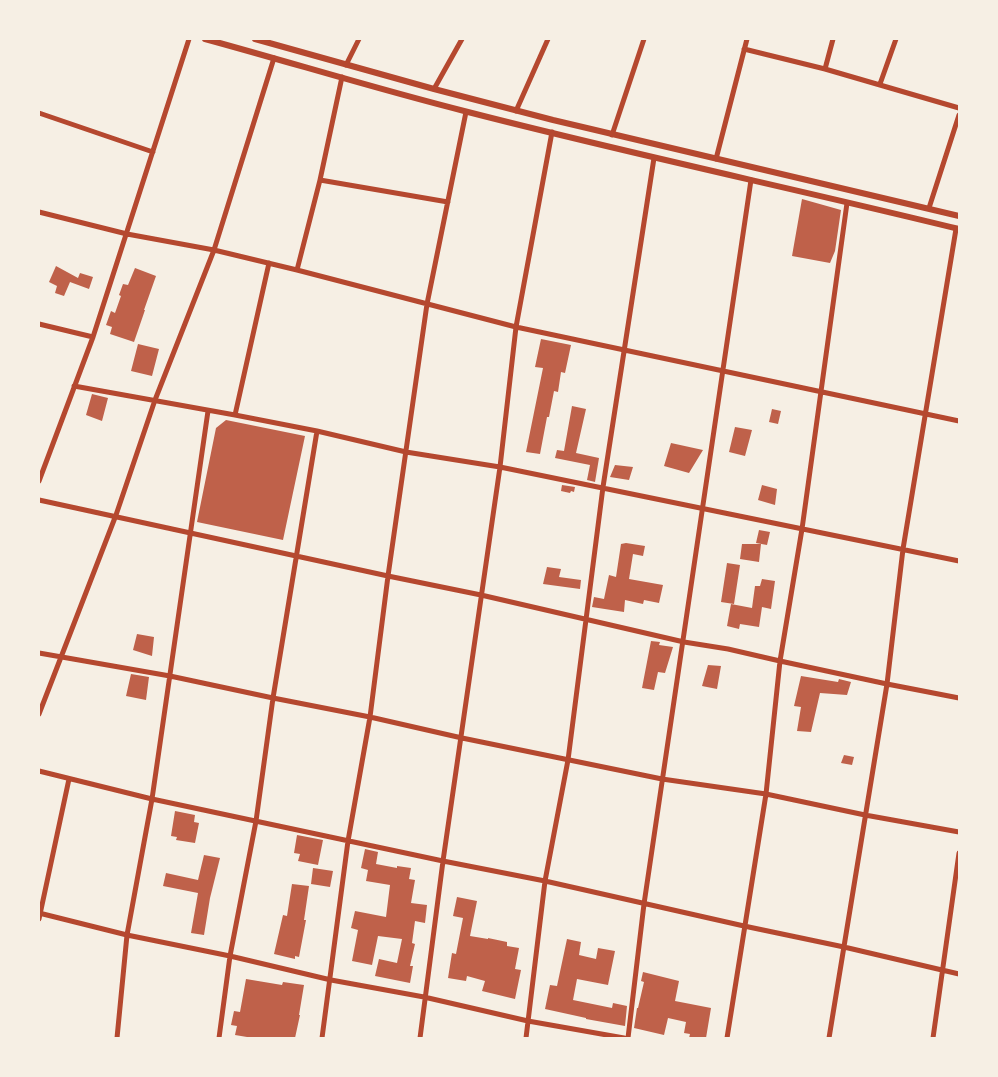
<!DOCTYPE html>
<style>
body{margin:0}
#map{position:relative;width:998px;height:1077px;overflow:hidden;background:#f6efe4;font-family:"Golos Text",sans-serif}
canvas{display:block}
.frame{position:absolute;inset:0;border:40px solid #f6efe4;pointer-events:none}
</style>
<div id="map">
<canvas width="998" height="1077"></canvas>
<div class="frame"></div>
</div>
<script>
const c = document.querySelector('canvas').getContext('2d');
c.lineJoin = 'round';
function fill(path, color) { c.fillStyle = color; c.fill(path, 'evenodd'); }
function stroke(path, color, width, dash) { c.strokeStyle = color; c.lineWidth = width; c.lineCap = dash ? 'butt' : 'round'; c.setLineDash(dash || []); c.stroke(path); }
fill(new Path2D(`
 M802,199L841,210L835,251L830,263L792,256Z
 M56,266L78,278L80,273L93,277L89,289L70,282L64,296L55,293L57,286L49,282Z
 M135,268L156,276L144,310H145L134,342L110,334L112,327L106,325L111,311L115,313L121,296L119,295L123,284L128,285Z
 M541,339L571,345L565,373L561,372L558,392L554,391L549,417H547L540,454L526,452L543,368L535,367Z
 M138,344L159,349L152,376L131,371Z
 M92,394L108,398L102,421L86,415Z
 M572,406L586,409L576,453L599,458L595,482L587,480L590,465L555,458L557,450L564,451Z
 M772,409L781,411L778,424L769,422Z
 M226,420L305,436L283,540L197,522L216,428Z
 M735,427L752,430L745,456L729,452Z
 M671,443L703,450L689,473L664,466Z
 M615,465L633,467L629,480L610,477Z
 M562,485L575,487L574,492L571,491L570,493L561,491Z
 M762,485L777,489L775,505L758,500Z
 M759,530L770,532L767,545L756,543Z
 M626,543L645,546L643,556L633,554L629,579L663,585L659,603L644,600L643,604L625,600L624,612L592,607L594,597L604,599L609,575L616,577L621,544Z
 M742,544H761L759,562L740,559Z
 M727,563L740,565L734,604L721,602Z
 M547,567L561,569L559,577L581,580L580,589L543,584Z
 M762,579L775,581L771,609L762,607L759,627L740,624L739,629L727,626L731,604L752,608L755,586H760Z
 M137,634L154,637L152,656L133,650Z
 M651,641L660,642L659,645L673,647L665,673L658,672L654,690L642,688Z
 M708,665L721,666L717,689L702,686Z
 M131,674L149,677L146,700L126,696Z
 M801,676L838,682L839,679L851,682L847,695L820,693L811,732L797,731L801,707L794,706Z
 M844,755L854,757L852,765L841,763Z
 M175,811L195,815L194,822L199,823L195,843L176,840L177,837L171,836Z
 M297,835L323,840L318,865L298,861L300,854L294,853Z
 M365,849L378,852L376,864L397,868V866L411,868L409,879L415,880L411,903L427,905L425,923L415,921L412,943L415,944L410,966H413L410,983L375,976L379,959L397,963L402,939L378,936L372,965L352,961L358,930L351,928L355,911L386,917L390,885L366,881L368,870L361,868Z
 M204,855L220,858L210,898L204,935L191,933L198,893L163,886L166,873L198,880Z
 M313,868L333,871L330,887L311,884Z
 M292,884L309,886L304,920H306L299,957L295,956V959L274,954L283,915L287,916Z
 M457,897L477,901L470,936L488,939V938L507,942V946L519,948L515,969L521,970L515,999L482,991L485,981L467,976L466,981L448,978L452,953L456,954L463,918L453,916Z
 M567,939L581,942L579,955L596,959L598,948L615,951L608,985L577,979L573,1000L612,1008L613,1003L627,1006L625,1026L586,1019V1018L545,1009L550,985L557,986Z
 M643,972L679,981L675,1001L711,1008L706,1038H689L690,1034L684,1033L686,1022L668,1018L664,1035L634,1028L637,1008H638L644,982L641,981Z
 M246,979L282,985L283,982L304,985L299,1015H300L295,1038H253L235,1035L237,1026L231,1025L234,1011L240,1012Z`), '#bf614a');
stroke(new Path2D(`
 M744,49L825,69L959,108
 M346,65L359,39
 M825,69L833,39
 M880,84L896,39
 M434,89L462,39
 M516,111L548,39
 M39,113L153,152
 M612,135L644,39
 M716,159L747,39
 M320,180L448,202
 M929,208L959,115
 M39,212L127,234L214,250L297,270L516,327L959,421
 M297,270L320,180L342,77
 M39,324L93,337
 M74,386L235,415L317,431L406,452L500,467L959,561
 M235,415L269,263
 M39,481L93,337L189,39
 M39,500L388,576L481,595L684,642L728,649L780,661L887,684L959,698
 M39,653L170,676L273,698L370,717L462,738L662,779L766,794L865,815L959,832
 M39,714L116,515L155,400L214,250L274,58
 M39,771L152,799L443,861L545,881L744,926L844,947L959,974
 M39,913L127,935L230,956L331,980L424,997L528,1021L624,1038
 M39,919L69,779
 M117,1038L127,935L152,799L208,411
 M219,1038L230,956L256,821L273,698L317,431
 M322,1038L348,841L370,717L388,576L427,304L466,112
 M420,1038L443,861L500,467L516,327L552,132
 M526,1038L545,881L568,760L603,487L654,158
 M628,1038L644,904L751,180
 M727,1038L766,794L780,661L802,529L847,203
 M829,1038L887,684L903,549L956,229
 M933,1038L959,853`), '#b5482f', 5);
stroke(new Path2D(`
 M205,39C293,63 380,90 468,112C631,154 796,189 959,229
 M255,39L434,89L553,120L959,216`), '#b5482f', 6);
</script>
